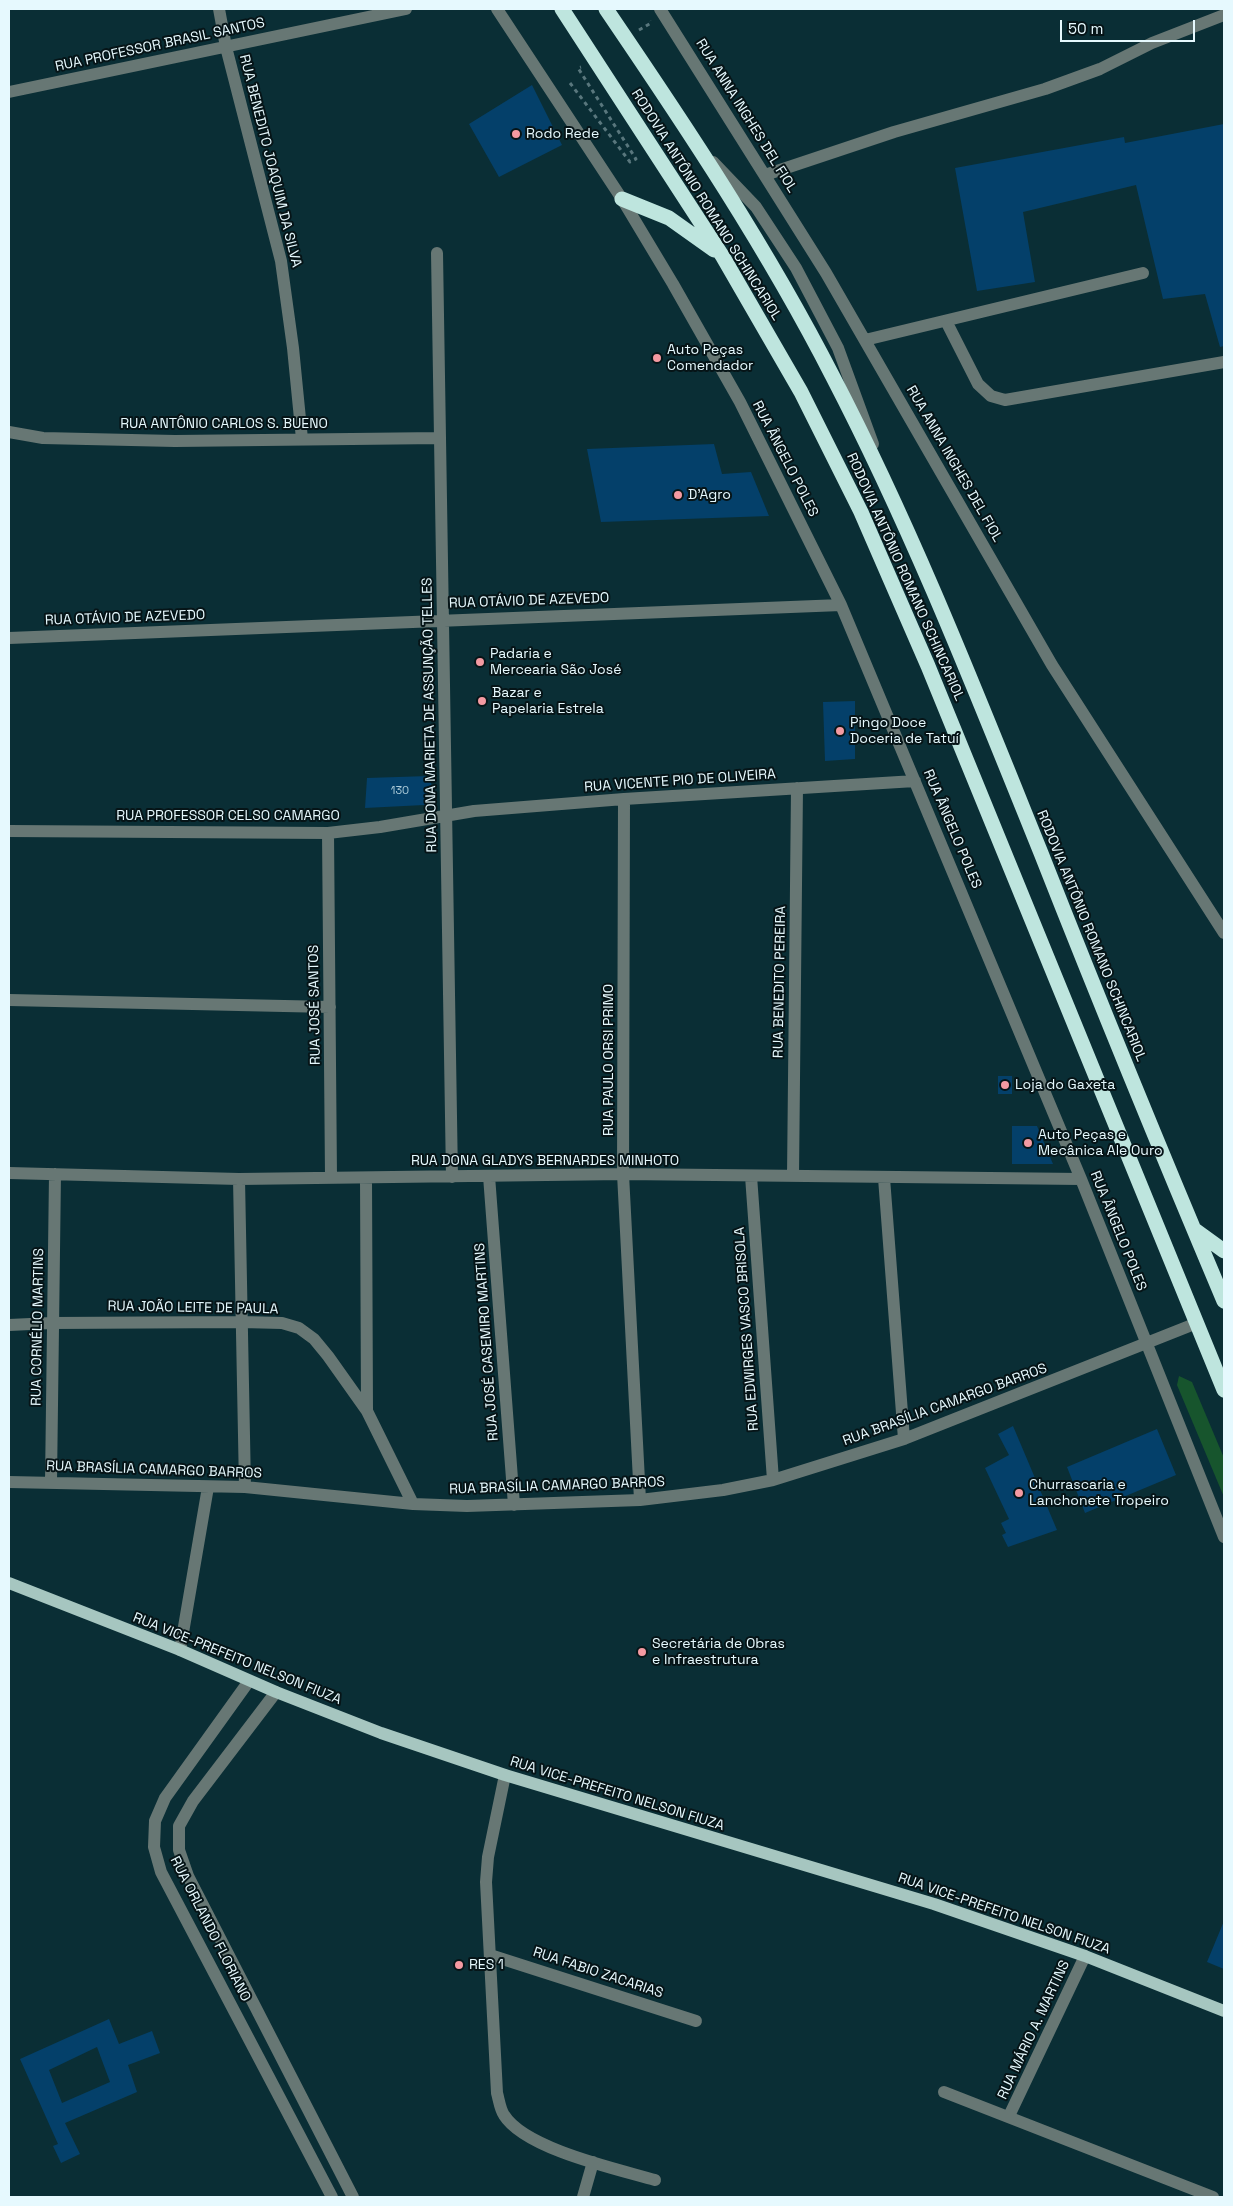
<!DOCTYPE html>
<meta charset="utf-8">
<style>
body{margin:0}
#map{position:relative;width:1233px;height:2206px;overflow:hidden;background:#0a2e35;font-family:"Space Grotesk",sans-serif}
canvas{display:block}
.frame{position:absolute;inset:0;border:10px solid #e6f9fe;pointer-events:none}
.scale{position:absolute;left:1060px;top:20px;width:135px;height:22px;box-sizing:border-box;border:2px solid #e6f9fe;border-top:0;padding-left:6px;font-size:15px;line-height:18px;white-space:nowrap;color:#e6f9fe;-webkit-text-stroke:4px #061417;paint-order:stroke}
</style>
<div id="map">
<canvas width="1233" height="2206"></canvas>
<div class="frame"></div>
<div class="scale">50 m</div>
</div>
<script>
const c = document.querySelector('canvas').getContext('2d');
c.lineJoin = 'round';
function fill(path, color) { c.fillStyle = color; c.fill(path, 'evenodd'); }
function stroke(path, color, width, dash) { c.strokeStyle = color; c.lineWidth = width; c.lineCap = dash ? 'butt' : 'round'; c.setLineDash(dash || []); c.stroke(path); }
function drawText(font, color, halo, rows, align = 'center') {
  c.font = font + ' "Space Grotesk",sans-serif'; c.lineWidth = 4; c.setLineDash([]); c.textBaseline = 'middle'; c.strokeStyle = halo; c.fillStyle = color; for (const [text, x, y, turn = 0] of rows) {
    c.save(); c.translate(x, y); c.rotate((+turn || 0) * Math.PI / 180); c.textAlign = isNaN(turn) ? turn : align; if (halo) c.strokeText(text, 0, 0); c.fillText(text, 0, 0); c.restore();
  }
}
fill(new Path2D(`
 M1179,1376L1192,1382L1224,1458V1497L1177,1385Z`), '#17552d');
fill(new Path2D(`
 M532,85L562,145L499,177L469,124Z
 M1224,124V346L1220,347L1205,294L1163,299L1136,185L1023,212L1035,282L977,291L955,168L1124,137L1125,143Z
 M714,444L722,474L751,472L769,516L601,522L587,449Z
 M855,701V759L825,761L823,702Z
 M429,776L433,790L431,803L424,805L365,808L367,778Z
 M998,1076H1012V1094H998Z
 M1012,1126H1037L1053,1164H1012Z
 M1013,1426L1057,1530L1008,1547L1002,1535L1006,1533L1001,1523L1009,1519L985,1468L1009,1455L998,1434Z
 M1157,1429L1176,1475L1085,1513L1067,1467Z
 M1224,1921V1969L1207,1962Z
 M109,2019L119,2044L152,2031L160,2053L128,2065L137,2092L65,2123L80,2154L61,2163L53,2146L58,2144L20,2059ZM97,2047L110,2082L62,2103L49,2070Z`), '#04406a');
stroke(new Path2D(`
 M639,30L651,23L650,21
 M570,83L630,162L636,159L578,68L581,67`), '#59777d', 3, [4, 4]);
stroke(new Path2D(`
 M219,9L226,47L281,261L293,348L302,439
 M497,9L622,199L673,284L740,402L841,605L1081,1179L1224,1537
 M660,9L826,273L1052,665L1224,933
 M9,92L406,9
 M713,162L756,207L796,268L838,348L873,444
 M765,175L894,132L1045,89L1100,69L1152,43L1224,15
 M437,253L452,1177
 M946,321L978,384L991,396L1005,400L1224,362
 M865,340L1143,273
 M9,432L43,438L175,441L440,438
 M9,638L841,605
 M624,799L623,1174L640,1500
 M9,831L328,833L380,827L474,811L624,799L915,781
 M328,833L331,1177
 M9,1000L330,1007
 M9,1173L239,1179L623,1174L1081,1179
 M489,1176L514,1505
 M751,1176L773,1480
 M793,1176L797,788
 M366,1178L367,1411
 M884,1178L904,1439
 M239,1179L245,1487
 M9,1325L52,1323L242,1322L282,1323L299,1328L314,1339L328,1356L367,1411L413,1504
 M9,1482L245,1487L413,1504L467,1506L640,1500L723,1490L773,1480L904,1439L1197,1323
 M51,1482L55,1174
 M180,1650L208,1487
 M249,1681L165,1798L155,1821L154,1847L161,1872L332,2197
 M276,1692L193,1801L179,1826V1850L188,1876L353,2197
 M505,1775L488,1857L486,1882L497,2093C499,2100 500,2109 504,2115C525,2149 617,2169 655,2180
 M490,1955L696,2021
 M944,2092L1213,2197
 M1009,2116L1085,1956
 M583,2197L593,2162`), '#677774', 12);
stroke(new Path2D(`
 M9,1583L180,1650L276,1692L381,1733L505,1775L934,1904L1085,1956L1224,2011`), '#a6c6c0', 12);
stroke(new Path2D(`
 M562,9L723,257L801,392L861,512L928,666L1224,1390
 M606,9C687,128 767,248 833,377C913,531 976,692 1041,853C1100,1003 1161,1152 1224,1301
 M622,199L669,218L714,250
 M1195,1230L1224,1251`), '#bee5de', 15);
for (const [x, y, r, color] of [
 [516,134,5,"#f49aa2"],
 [657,358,5,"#f49aa2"],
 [678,495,5,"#f49aa2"],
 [480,662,5,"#f49aa2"],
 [482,701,5,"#f49aa2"],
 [840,731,5,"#f49aa2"],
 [1005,1085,5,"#f49aa2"],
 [1028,1143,5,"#f49aa2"],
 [1019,1493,5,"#f49aa2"],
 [642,1652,5,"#f49aa2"],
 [459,1965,5,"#f49aa2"]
]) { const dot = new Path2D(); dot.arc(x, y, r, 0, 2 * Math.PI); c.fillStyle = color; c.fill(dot); stroke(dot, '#061417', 2); }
drawText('11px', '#aecbd9', null, [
 ["130",400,791]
]);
drawText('14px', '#e6f9fe', '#061417', [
 ["RUA PROFESSOR BRASIL SANTOS",160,45,-12],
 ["RUA ANNA INGHES DEL FIOL",746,116,58],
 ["RUA BENEDITO JOAQUIM DA SILVA",270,161,76],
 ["RODOVIA ANTÔNIO ROMANO SCHINCARIOL",706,205,58],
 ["RUA ANTÔNIO CARLOS S. BUENO",224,424],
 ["RUA ÂNGELO POLES",785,459,63],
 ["RUA ANNA INGHES DEL FIOL",954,464,60],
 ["RODOVIA ANTÔNIO ROMANO SCHINCARIOL",905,577,66],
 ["RUA OTÁVIO DE AZEVEDO",529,601,-2],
 ["RUA OTÁVIO DE AZEVEDO",125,618,-2],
 ["RUA DONA MARIETA DE ASSUNÇÃO TELLES",430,715,-91],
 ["RUA VICENTE PIO DE OLIVEIRA",680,781,-4],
 ["RUA PROFESSOR CELSO CAMARGO",228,816],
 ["RUA ÂNGELO POLES",952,829,67],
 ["RODOVIA ANTÔNIO ROMANO SCHINCARIOL",1091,936,68],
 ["RUA BENEDITO PEREIRA",780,982,-89],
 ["RUA JOSÉ SANTOS",315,1005,-91],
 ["RUA PAULO ORSI PRIMO",609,1060,-90],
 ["RUA DONA GLADYS BERNARDES MINHOTO",545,1161],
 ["RUA ÂNGELO POLES",1118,1231,68],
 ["RUA JOÃO LEITE DE PAULA",193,1308,1],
 ["RUA CORNÉLIO MARTINS",38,1327,-89],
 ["RUA EDWIRGES VASCO BRISOLA",747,1329,-94],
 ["RUA JOSÉ CASEMIRO MARTINS",487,1342,-94],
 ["RUA BRASÍLIA CAMARGO BARROS",945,1405,-20],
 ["RUA BRASÍLIA CAMARGO BARROS",154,1470,2],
 ["RUA BRASÍLIA CAMARGO BARROS",557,1486,-2],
 ["RUA VICE-PREFEITO NELSON FIUZA",237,1659,22],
 ["RUA VICE-PREFEITO NELSON FIUZA",617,1794,17],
 ["RUA VICE-PREFEITO NELSON FIUZA",1004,1914,19],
 ["RUA ORLANDO FLORIANO",210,1929,63],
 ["RUA FABIO ZACARIAS",598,1973,18],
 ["RUA MÁRIO A. MARTINS",1034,2030,-65]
]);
drawText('14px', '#e6f9fe', '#061417', [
 ["Rodo Rede",526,134],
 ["Auto Peças",667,350],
 ["Comendador",667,366],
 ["D'Agro",688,495],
 ["Padaria e",490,654],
 ["Mercearia São José",490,670],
 ["Bazar e",492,693],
 ["Papelaria Estrela",492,709],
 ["Pingo Doce",850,723],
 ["Doceria de Tatuí",850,739],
 ["Loja do Gaxeta",1015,1085],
 ["Auto Peças e",1038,1135],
 ["Mecânica Ale Ouro",1038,1151],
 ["Churrascaria e",1029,1485],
 ["Lanchonete Tropeiro",1029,1501],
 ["Secretária de Obras",652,1644],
 ["e Infraestrutura",652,1660],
 ["RES 1",469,1965]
], 'left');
</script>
